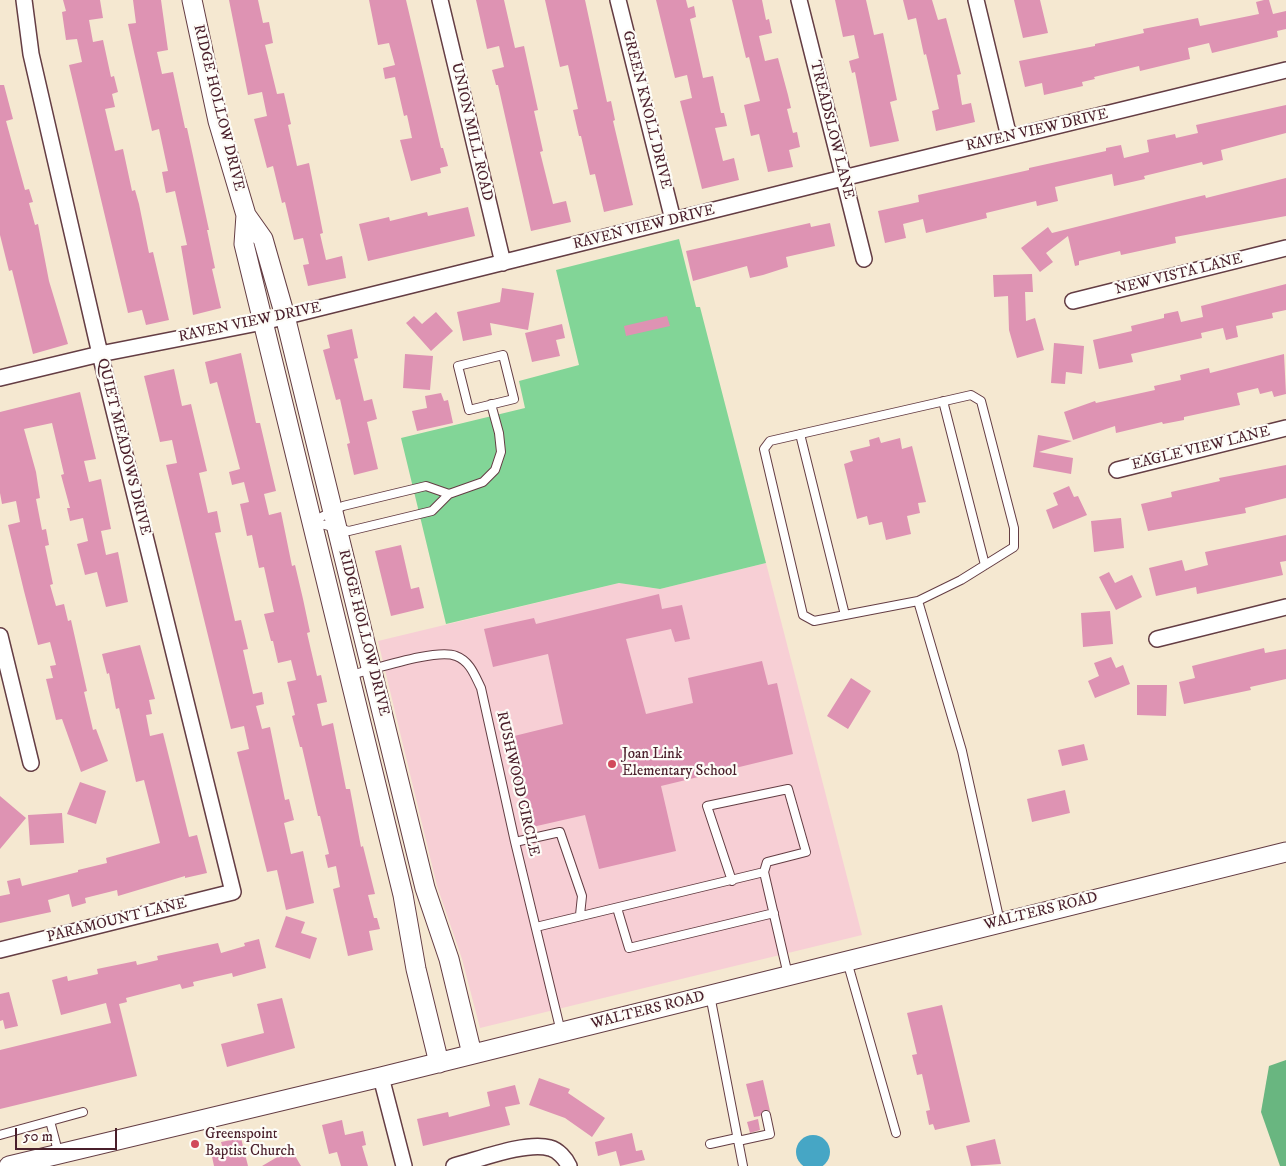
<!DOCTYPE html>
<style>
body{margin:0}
#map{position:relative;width:1286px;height:1166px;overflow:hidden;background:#f5e8d1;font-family:"IM FELL DW Pica",serif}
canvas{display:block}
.scale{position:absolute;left:15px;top:1128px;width:102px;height:22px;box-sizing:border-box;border:2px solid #4a1f2b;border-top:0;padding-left:6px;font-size:15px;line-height:18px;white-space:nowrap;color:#4a1f2b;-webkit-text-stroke:4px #fdfcf7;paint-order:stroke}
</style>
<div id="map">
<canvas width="1286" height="1166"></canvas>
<div class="scale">50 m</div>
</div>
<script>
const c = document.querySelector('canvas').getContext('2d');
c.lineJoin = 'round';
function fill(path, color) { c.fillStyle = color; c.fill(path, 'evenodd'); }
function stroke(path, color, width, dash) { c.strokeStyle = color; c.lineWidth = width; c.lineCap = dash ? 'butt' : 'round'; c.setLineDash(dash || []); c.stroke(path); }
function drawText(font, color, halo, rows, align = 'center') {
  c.font = font + ' "IM FELL DW Pica",serif'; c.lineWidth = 4.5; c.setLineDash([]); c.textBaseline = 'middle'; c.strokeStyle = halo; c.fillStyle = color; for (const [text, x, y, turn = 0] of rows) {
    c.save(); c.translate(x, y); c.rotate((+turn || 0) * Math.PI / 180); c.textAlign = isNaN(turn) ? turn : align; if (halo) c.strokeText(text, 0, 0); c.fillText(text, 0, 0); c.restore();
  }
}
fill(new Path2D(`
 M766,563L862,935L480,1028L462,959L437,886L378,641L619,583L660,589Z`), '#f7cfd5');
fill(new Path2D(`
 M679,239L696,307H700L766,563L660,589L619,583L446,624L401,438L525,408L519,381L579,365L556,270Z`), '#82d597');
fill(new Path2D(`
 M1286,1060V1166H1280L1261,1112L1269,1066Z`), '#69b680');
fill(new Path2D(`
 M796 1152a17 17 0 1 1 34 0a17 17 0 1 1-34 0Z`), '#46a6c5');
fill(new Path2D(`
 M63,0H100L103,18L89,20L93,42L103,40L111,77L114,76L118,92L112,94L115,107L105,109L115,151L123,149L132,191L135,190L139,204L149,253L153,252L169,320L146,325L142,310L128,313L69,65L82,62L77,39L66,40L62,12L66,11Z
 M133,0H161L168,50L157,52L162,74L173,72L185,128H187L209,230H207L215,268L212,269L221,308L193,315L181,246L187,245L175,191L166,193L162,172L168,171L159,129L152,131L134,52L128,24L136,23Z
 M229,0H258L263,23L269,22L273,43L265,45L277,94L284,93L291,124L288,125L297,166L309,163L323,233L320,234L326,260L342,256L346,278L308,286L303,265L309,264L303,238L294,240L285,202L282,203L273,166L267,168L254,119L267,116L262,92L248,95Z
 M369,0H406L441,148H443L448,166L440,168L441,173L411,181L400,140L412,138L407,115L404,116L395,77L385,79L383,68L395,65L389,43L378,45Z
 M476,0H504L515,48L524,46L538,110L534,111L543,151L540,152L553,204L566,201L571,222L531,231L498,85H496L492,70L504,67L499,46L487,49Z
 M545,0H585L607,102L611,101L615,120L613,121L633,205L604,212L595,174L590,175L581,136H579L573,110L578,109L568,65L560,67Z
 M656,0H686L688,8L694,6L696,17L690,19L703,78L713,76L721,113H724L727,126L715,128L723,161L734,158L739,180L702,189L680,101L692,98L687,75L675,78Z
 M732,0H762L766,20L769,19L772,33L759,36L765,61L778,58L788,95L791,108L787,109L793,133L797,132L800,147L789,150L793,167L768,172L759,134L751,136L744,105L760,101L749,57L746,58Z
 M835,0H866L874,35L883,33L897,100L890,102L899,141L870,147L855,72L852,73L849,61L859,58L854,35L843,37Z
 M903,0H932L938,20L946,18L961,74L957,75L962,105L971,103L975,122L936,131L932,111L939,109L926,54L924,55L916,18L908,20Z
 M1014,0H1040L1048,33L1023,38Z
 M1264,0H1269L1273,14L1286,11V29L1277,31L1278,37L1212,53L1209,43L1188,48L1190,59L1140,71L1139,66L1094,77L1095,79L1082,82L1083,86L1044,95L1042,83L1025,87L1019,61L1095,46V44L1144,33L1143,29L1198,18L1200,26L1259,14L1256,2Z
 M0,85H4L13,119L6,121L25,190L29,189L33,202L29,203L35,225L38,224L49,281L68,344L33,354L12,270L9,271L0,235Z
 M1286,105V133L1221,150L1223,160L1203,165L1202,162L1144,176L1145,179L1114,186L1112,174L1055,187L1058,201L1037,206L1036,201L986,213L987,218L926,233L923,219L903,224L906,238L885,243L878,211L919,202L918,195L1029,170V168L1106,151V148L1121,145L1124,158L1149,152L1147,140L1175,134L1176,138L1198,133L1196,125Z
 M1286,178V216L1175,237L1176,243L1121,255L1120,251L1079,261V265L1075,266L1068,236L1046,253L1053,262L1040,272L1021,248L1048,227L1052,233L1184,200L1205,195L1206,198Z
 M468,207L475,236L368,261L359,224L389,217L390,221L427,212L428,216Z
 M810,223L811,227L830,223L835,246L786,257L788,267L763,275L750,278L747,266L693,281L686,251Z
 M1032,274L1033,292H1025L1026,321L1035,318L1044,350L1017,358L1009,330L1008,296L994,297L993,275Z
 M1286,284V310L1272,313L1273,318L1236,326L1238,337L1226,340L1223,328L1201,333L1202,338L1131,354L1133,362L1099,369L1093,340L1132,331L1131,326L1164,318V314L1178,311L1181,322L1203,317L1201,306Z
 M502,288L534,293L528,330L490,323L492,335L463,341L457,312L500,302Z
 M436,312L453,331L431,351L406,323L414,316L422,324Z
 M667,316L670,326L626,336L624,326Z
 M562,324L565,338L556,340L560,356L532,362L525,333Z
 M352,329L358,358L354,359L364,401L372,399L377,419L367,422L378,469L354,475L347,444L350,443L340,399L336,400L323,350L330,348L327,335Z
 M1054,343L1084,346L1082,374L1066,372L1065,384L1051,383Z
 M241,353L256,423H260L276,491L264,494L269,515L281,512L292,566L295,565L303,599L310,632L307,633L317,676L321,675L327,702L317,704L322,726L333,723L346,789H350L361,847L363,846L375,894L368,895L374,918H377L380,929L369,931L373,950L348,956L333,889L340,887L336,866L328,868L325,855L329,854L320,816H318L302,747H300L292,716L295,715L287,682L296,680L291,660L278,663L273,641H271L264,614L274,612L264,567L259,568L252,535L247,536L240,504L249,502L244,482L232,485L229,472L240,469L217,382L210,384L205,362Z
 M405,354L433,356L430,390L403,388Z
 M1284,354L1286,394L1274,397L1272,391L1260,394L1258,388L1237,393L1240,405L1184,417V420L1163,424L1162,422L1116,433L1115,426L1073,440L1064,412L1095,401L1096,403L1155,390L1154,386L1181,380L1180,375L1209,368L1210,373Z
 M174,369L182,406L191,404L207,471L199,473L208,513L217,511L221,532L215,533L235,621L241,620L248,649L243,650L253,694L262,692L264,704L256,706L262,729L270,727L285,800L289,799L294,820L284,823L291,854L303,851L314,903L286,910L277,870L267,872L237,752L249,749L244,726L231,729L166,465L177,463L172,440L160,442L144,376Z
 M80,392L96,459L84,461L89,482L101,479L111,529L101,531L106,555L118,552L128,602L106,607L97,572L85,575L77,544L88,541L83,518L70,521L67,508H70L61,475L64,474L52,423L24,429L36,472L40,498L36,499L42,530L46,529L49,545L45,546L53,584L50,585L56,606L64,604L68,621L71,620L87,691L84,692L93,730L96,729L108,761L81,772L62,719L56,720L46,679L53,678L50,666L56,665L50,642L38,645L24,591L8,525L20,522L16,501L2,504L0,493V412Z
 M441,393L444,401L448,400L453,423L417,431L412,411L427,408L425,396Z
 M1038,435L1072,441L1039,452L1073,458L1071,474L1033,467Z
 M879,437L881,443L900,438L902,449L912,446L926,502L918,503L920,513L907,516L911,534L886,540L882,522L869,525L867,516L857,519L844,464L853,461L850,451L870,446L869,440Z
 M1286,465V498L1245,508L1246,513L1148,531L1141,504L1172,497L1171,492L1220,481L1219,478Z
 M1069,486L1074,497L1078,496L1087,515L1053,529L1046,510L1058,505L1053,493Z
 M1121,518L1124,548L1094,552L1091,521Z
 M1286,535V561L1280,562L1283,575L1197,594L1196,587L1156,596L1149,568L1182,560L1185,571L1208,565L1205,552Z
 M401,545L411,589L419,587L424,608L391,616L375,551Z
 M1109,572L1115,583L1132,575L1142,597L1116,610L1099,577Z
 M659,594L662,609L682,605L690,639L675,642L671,629L626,639L646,714L693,703L688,678L762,661L768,685L777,683L793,754L661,786L676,851L599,869L585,815L528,828L506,738L563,724L548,654L493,667L484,629L534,618L536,624Z
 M1110,611L1113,644L1083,647L1081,613Z
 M140,645L155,699L149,700L152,714L146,715L150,736L163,733L189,837L197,835L207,873L185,878V876L118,896L117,890L85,898L86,903L72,907L69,894L48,900L51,912L0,923V896L10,894L7,881L20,878L22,886L78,872V870L107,863L106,858L160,843L144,780L136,782L119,708L116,709L109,673L107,674L102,654Z
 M1264,648L1265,653L1286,649V679L1250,687L1251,690L1184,704L1179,682L1195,678L1192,666Z
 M1111,657L1116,668L1123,665L1130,684L1095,698L1088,681L1099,676L1094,663Z
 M851,678L871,691L848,729L827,716Z
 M1137,685H1167L1166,716L1137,715Z
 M1084,744L1088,760L1062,766L1058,750Z
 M80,782L106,791L96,824L67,814Z
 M1065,790L1070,813L1032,822L1027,799Z
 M0,796L26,818L0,849Z
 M62,813L64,843L30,845L28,815Z
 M286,916L305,922L301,933L317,938L310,959L275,947Z
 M259,939L266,968L233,977L232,973L193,982L194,986L182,989L180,984L126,998L127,1002L119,1004L137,1076L0,1109V1050L111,1023L106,1003L61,1015L52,980L67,976L68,981L98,974L97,969L136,961L137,965L158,960L157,956L218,943L221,953L245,946L244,943Z
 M9,992L18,1026L5,1029L3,1020L0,1021V994Z
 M282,998L295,1048L227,1067L221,1044L264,1033L257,1004Z
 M942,1005L970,1122L935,1130L933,1124L929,1125L926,1111L930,1110L922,1074L917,1075L912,1055L917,1054L907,1013Z
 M539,1078L570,1089L568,1093L605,1118L592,1137L565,1118L529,1105Z
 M763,1080L770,1111L764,1110L760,1116L754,1117L746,1084Z
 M515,1085L520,1104L505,1107L510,1125L423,1146L417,1119L448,1112L449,1117L490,1106L487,1092Z
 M758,1119L760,1130L750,1133L747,1122Z
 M342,1120L345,1135L363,1131L366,1145L362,1146L368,1166H341L337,1152L329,1154L322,1125Z
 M632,1133L636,1151L642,1150L645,1160L620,1166L616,1151L598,1156L595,1142Z
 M241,1138L248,1166H214L211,1152L223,1149L221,1142Z
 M995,1139L1001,1164L971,1166L966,1146Z
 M291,1149L301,1166H262Z`), '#de93b3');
const service = new Path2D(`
 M503,355L514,399L469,410L458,366Z
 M943,401L985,565
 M800,434L845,615
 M313,521L343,506L426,486L449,494
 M313,522L349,531L432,511L449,494L483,482L495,470L501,452L499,433L491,404
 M918,601L814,621L803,615L764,449L770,441L971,395L981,401L1014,528V547L961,580L918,601L962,751L1000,922
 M350,675C373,670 436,648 456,656C470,661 475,676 481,688L515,842L561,1032
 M515,842L560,832L582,896L580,915
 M732,881L707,806L788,789L806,852L767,862L764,872L788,975
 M617,908L629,948L774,913
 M536,927L764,872
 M847,961L896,1133
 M710,995L743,1166
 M50,1121L59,1155
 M0,1135L83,1112
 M738,1141L770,1134L766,1115
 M710,1144L737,1138`);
const minor = new Path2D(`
 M440,0L503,263
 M618,0L673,220
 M799,0L864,259
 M976,0L1009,137
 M1073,301L1286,248
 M0,378L100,354L263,322L843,178L1286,70
 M1117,470L1286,428
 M0,636L31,763
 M1157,639L1286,607
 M0,950L233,892L100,354L31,54L24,0
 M381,1077L404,1166
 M454,1166C478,1160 526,1141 550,1148C558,1150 566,1159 569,1166`);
const tertiary = new Path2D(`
 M192,0L218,121L246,215L263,239L285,316L425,888L449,959L472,1054
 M246,215L244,244L403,895L416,969L439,1063
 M9,1166L381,1077L1286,852`);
stroke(service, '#643d44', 10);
stroke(minor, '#643d44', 18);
stroke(tertiary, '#643d44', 21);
stroke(service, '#fff', 8);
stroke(minor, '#fff', 15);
stroke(tertiary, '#fff', 19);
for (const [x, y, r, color] of [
 [612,764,5,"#d1495b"],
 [195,1144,5,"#d1495b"]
]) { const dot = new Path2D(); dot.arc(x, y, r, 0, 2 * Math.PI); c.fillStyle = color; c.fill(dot); stroke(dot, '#fdfcf7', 2); }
drawText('15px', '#4a1f2b', '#fdfcf7', [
 ["RIDGE HOLLOW DRIVE",218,108,76],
 ["GREEN KNOLL DRIVE",646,110,76],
 ["TREADSLOW LANE",831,130,76],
 ["RAVEN VIEW DRIVE",1037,131,-13],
 ["UNION MILL ROAD",471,132,77],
 ["RAVEN VIEW DRIVE",644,228,-14],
 ["NEW VISTA LANE",1179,275,-14],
 ["RAVEN VIEW DRIVE",250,323,-12],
 ["QUIET MEADOWS DRIVE",123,447,76],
 ["EAGLE VIEW LANE",1201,449,-14],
 ["RIDGE HOLLOW DRIVE",363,633,76],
 ["RUSHWOOD CIRCLE",517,784,77],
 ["WALTERS ROAD",1041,912,-14],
 ["PARAMOUNT LANE",117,921,-14],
 ["WALTERS ROAD",648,1011,-14]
]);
drawText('15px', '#4a1f2b', '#fdfcf7', [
 ["Joan Link",622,755],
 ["Elementary School",622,772],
 ["Greenspoint",205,1135],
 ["Baptist Church",205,1152]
], 'left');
</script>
